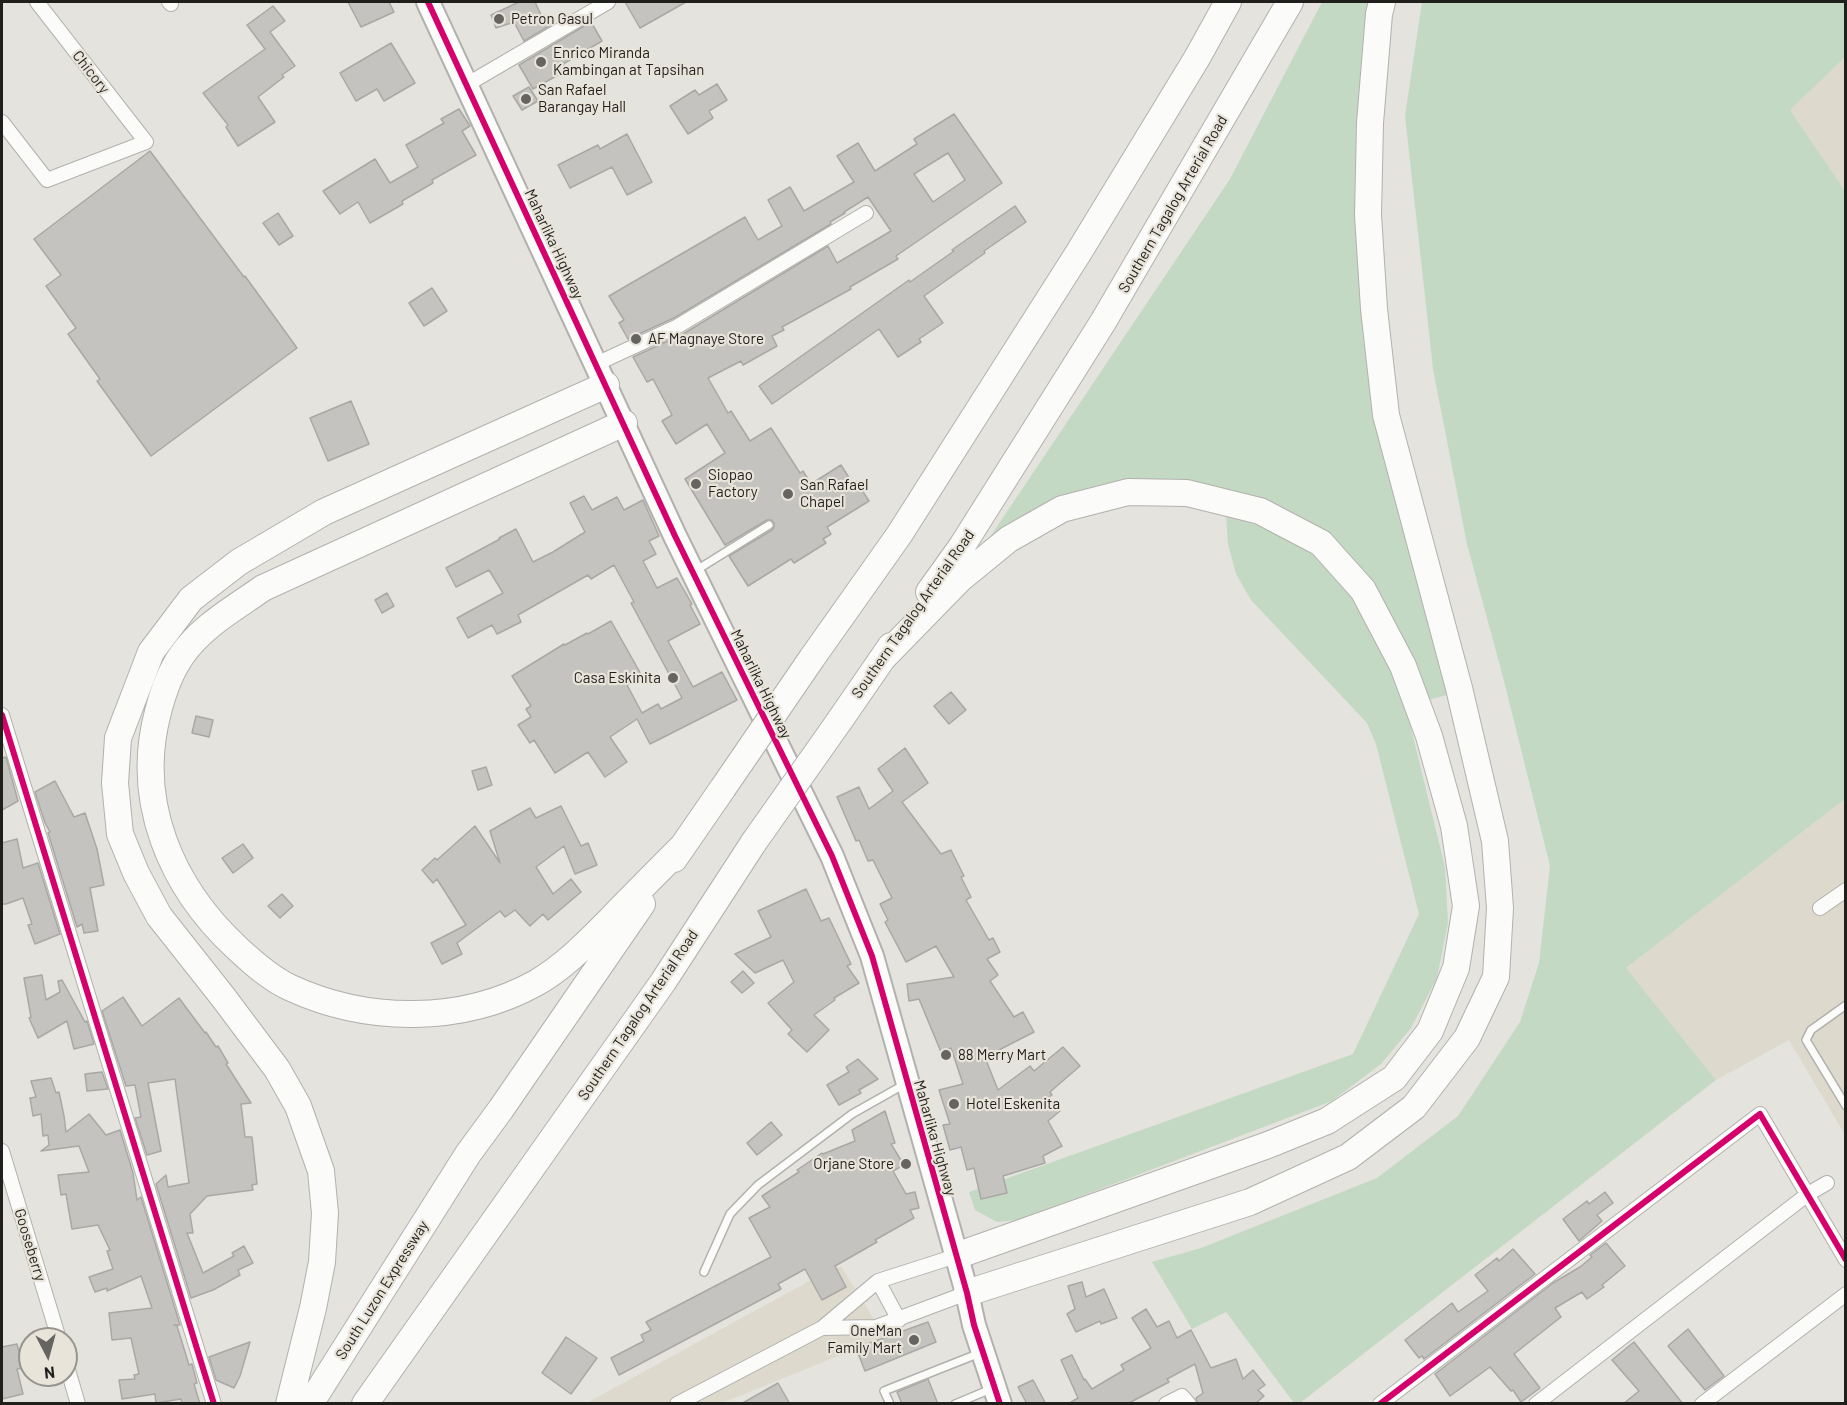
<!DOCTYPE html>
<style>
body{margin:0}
#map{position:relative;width:1847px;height:1405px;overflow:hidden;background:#e4e3de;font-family:Barlow,sans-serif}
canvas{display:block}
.frame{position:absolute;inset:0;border:3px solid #211f1c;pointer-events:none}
.north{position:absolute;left:18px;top:1327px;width:60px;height:60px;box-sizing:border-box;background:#e8e4da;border:2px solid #98958e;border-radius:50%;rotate:174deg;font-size:16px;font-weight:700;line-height:24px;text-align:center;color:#211f1c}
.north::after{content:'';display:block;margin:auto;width:21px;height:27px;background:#656460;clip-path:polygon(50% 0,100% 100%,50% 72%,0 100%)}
</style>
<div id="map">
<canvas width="1847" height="1405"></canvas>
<div class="frame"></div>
<div class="north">N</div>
</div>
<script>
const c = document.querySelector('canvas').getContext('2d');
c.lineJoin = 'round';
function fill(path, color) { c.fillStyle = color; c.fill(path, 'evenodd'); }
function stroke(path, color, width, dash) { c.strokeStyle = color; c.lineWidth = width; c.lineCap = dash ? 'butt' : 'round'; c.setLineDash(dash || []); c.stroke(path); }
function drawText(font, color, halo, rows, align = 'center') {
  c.font = font + ' Barlow,sans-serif'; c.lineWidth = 4.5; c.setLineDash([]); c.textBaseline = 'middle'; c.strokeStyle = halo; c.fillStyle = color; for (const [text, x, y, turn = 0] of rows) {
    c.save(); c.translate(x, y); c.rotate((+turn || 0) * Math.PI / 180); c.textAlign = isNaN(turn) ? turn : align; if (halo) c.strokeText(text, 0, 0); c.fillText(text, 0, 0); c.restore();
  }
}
fill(new Path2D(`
 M1845,57V191L1789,110Z
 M1845,799V1135L1789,1040L1716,1080L1626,968Z
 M841,1266L885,1337L722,1403L585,1404L811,1280Z`), '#ddd9cd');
fill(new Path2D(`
 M1322,2H1377L1363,81L1355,213L1363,315L1399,505L1447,695L1428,700L1303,526L1224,489L1143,482L984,546L1230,179Z
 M1422,2H1845V57L1790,110L1845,191V799L1626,968L1716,1080L1300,1403H1294L1226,1312L1192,1329L1152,1262L1201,1248L1377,1178L1458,1116L1520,1022L1539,963L1550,866L1504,681L1467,544L1433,369L1405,116Z
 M1226,515L1278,532L1324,562L1358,594L1396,667L1445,867L1448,923L1437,978L1411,1028L1381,1064L1332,1101L1019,1220L997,1222L975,1210L969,1192L1353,1054L1419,914L1376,744L1367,723L1251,600L1236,574L1228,544Z`), '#c4d9c3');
const building = new Path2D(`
 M348,2H389L394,12L361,27Z
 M519,2H535L542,17L546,15L551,25L524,41L514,22L496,28L491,15Z
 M625,2H686L640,28Z
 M273,6L285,21L270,32L295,66L282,75L284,77L258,97L275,122L238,146L226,127L228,125L203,93L265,49L247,25Z
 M591,22L602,41L563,64L567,70L533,89L519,65Z
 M391,43L415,83L384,101L377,89L356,101L340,73Z
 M717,84L727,100L709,111L713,118L688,134L670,106L695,90L699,95Z
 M529,87L538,101L522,110L513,96Z
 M459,109L470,126L462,131L476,155L432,180L433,183L402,201L403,204L370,223L358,202L340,214L323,191L375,159L390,183L418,167L406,145L444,123L441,119Z
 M954,114L1002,183L896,256L898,259L850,287L851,289L782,327L784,330L772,336L777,346L743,365L741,361L708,378L728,413L731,411L750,441L771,428L800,473L803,471L811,484L841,465L853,484L856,481L869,501L827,527L831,534L823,539L826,543L794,563L791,559L748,586L729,556L772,530L774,527V523L771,520H767L725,545L685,479L725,453L707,424L676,444L662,421L672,415L653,379L647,382L633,357L683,334L828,246L837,263L891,231L868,197L844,212L845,213L830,222L831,224L674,318L628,339L619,323L624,320L609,296L745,217L758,240L782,226L768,200L790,187L804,211L854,182L837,156L858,143L875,171L917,144L914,139ZM948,153L965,180L933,202L914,174Z
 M627,134L652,182L627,195L612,167L570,188L558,165L598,145L600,149Z
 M150,151L244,277L245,276L297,348L151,456L97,381L100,379L68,334L76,328L46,286L61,275L34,239Z
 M1015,206L1026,222L984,251L985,253L924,296L943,323L919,339L921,342L898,357L879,329L772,404L759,386L909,280L910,282L954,251L952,250L956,247Z
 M278,213L293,236L279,245L263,223Z
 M432,288L447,311L424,326L409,303Z
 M351,401L369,444L328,461L310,418Z
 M584,496L592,510L617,497L624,510L643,500L659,536L649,541L656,554L643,561L657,588L677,578L692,604L690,605L700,624L668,641L693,687L722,672L737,700L650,744L637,719L610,737L627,762L605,777L588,752L555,773L534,740L530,743L518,725L531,717L526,709L531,706L512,676L564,644L565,645L587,633L588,634L611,621L642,676L627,685L642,713L658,704L661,709L682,698L631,603L634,602L614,565L591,579L588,575L518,615L521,622L497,634L492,625L468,638L457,618L503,593L489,570L456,587L446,568L500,539L499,538L516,529L533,562L553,552L585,532L570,503Z
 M387,593L394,606L382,613L375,600Z
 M951,692L966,710L949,724L934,706Z
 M196,716L213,720L209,737L192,733Z
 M905,748L928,783L902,802L941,854L951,850L964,876L961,877L971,897L966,900L989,940L993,938L1000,952L987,959L998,975L990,981L1014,1017L1023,1012L1034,1032L995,1052L996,1056L986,1060L998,1090L1030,1066L1034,1071L1063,1047L1080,1066L1050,1092L1052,1095L1049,1097L1060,1111L1048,1121L1062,1146L1043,1156L1045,1163L1003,1176L1007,1193L981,1199L974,1168L967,1170L961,1147L950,1150L943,1125L950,1124L939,1090L963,1084L951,1048L941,1052L919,999L909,1001L907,984L954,977L936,946L906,962L885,922L888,920L880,904L892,898L873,860L868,861L859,840L856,841L837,797L859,787L869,809L893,791L878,769Z
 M6,757L18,801L2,810V758Z
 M486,767L492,785L478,790L472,771Z
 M55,781L74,817L85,813L97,849L104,885L90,888L98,931L84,933L82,924L77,927L48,833L50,832L45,823L35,792Z
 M561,806L581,846L588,843L597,865L575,874L564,846L536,867L553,894L571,879L581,892L548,920L543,914L530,926L515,910L505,917L500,911L457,943L462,954L442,964L431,943L466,925L437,879L433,883L422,870L435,858L437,860L475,826L500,863L490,831L530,808L536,818Z
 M17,839L23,868L38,863L60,934L35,944L28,925L32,924L23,898L6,904H2V843Z
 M243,844L253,858L233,873L222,858Z
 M806,889L821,921L829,918L851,964L847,966L859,983L834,998L835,1000L814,1015L829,1030L807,1052L788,1034L792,1030L768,1003L794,982L783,960L755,973L735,954L771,937L758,911Z
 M282,894L293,906L280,918L268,906Z
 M743,971L754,983L742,993L731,982Z
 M42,975L46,1000L60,992L58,981L62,980L85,1022L87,1021L94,1044L74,1049L67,1021L38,1038L29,1018L31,1017L24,978Z
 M123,997L142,1026L179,998L205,1033L206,1032L216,1047L218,1046L228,1063L226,1064L251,1103L241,1104L245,1137H252L257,1184L252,1185L253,1190L207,1196L190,1214L193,1233H187L203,1273L234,1256L232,1253L244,1246L253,1263L238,1270L240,1275L213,1290L191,1298L156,1184L166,1175L168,1187L189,1183L175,1079L148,1083L161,1151L147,1155L135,1118L141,1117L135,1085L126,1086L102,1011Z
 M858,1059L878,1079L859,1090L861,1093L839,1105L827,1085L849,1072L846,1067Z
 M102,1072L108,1089L87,1091L85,1074Z
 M51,1078L56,1093L59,1092L64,1116L66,1132L89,1114L106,1135L120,1130L133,1173L137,1200L141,1197L180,1325H174L177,1326L189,1365L192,1364L197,1383L194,1384L200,1404H182L181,1399L156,1403L155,1394L122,1399L119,1380L135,1379L134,1375L139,1374L131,1338L112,1340L109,1313L152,1308L141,1276L107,1291V1288L95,1292L89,1277L113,1269L107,1251L110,1250L98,1225L72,1229L66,1194L61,1195L58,1175L89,1172L79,1146L41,1151L49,1145L48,1135L43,1136L41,1114L33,1116L30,1098L36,1097L31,1081Z
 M885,1111L895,1143L891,1144L904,1165L893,1171L906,1194L915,1192L919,1208L910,1210L914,1218L875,1240L877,1242L835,1266L846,1287L822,1300L805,1269L778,1284L781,1289L619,1375L611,1358L644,1341L641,1335L651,1330L646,1322L771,1257L749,1218L770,1207L762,1196L799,1172L797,1170L822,1153L823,1154L855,1141L852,1130Z
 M771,1122L782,1135L757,1155L747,1143Z
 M1605,1192L1613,1203L1597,1215L1602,1221L1579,1241L1563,1219L1587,1201L1589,1204Z
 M1606,1243L1625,1266L1602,1285L1604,1287L1587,1299L1582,1292L1555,1308L1561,1317L1514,1354L1540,1388L1521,1402L1513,1390L1511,1391L1490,1367L1450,1396L1435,1374L1553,1283L1580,1267L1592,1257L1590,1255Z
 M1513,1249L1535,1274L1424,1359L1422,1356L1419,1358L1405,1340L1452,1303L1458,1312L1488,1291L1475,1275L1497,1258L1499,1261Z
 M1082,1282L1086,1297L1104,1289L1117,1318L1101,1324L1100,1321L1076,1332L1067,1314L1075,1309L1068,1286Z
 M1146,1309L1157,1327L1169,1321L1177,1338L1191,1330L1211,1368L1236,1359L1243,1379L1253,1370L1265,1385L1258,1390L1264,1396L1255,1404H1198L1196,1398L1203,1393L1195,1364L1167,1379L1169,1382L1127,1404H1068L1078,1398L1061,1360L1072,1355L1084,1380L1085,1379L1092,1389L1124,1370L1121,1365L1151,1348L1132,1318Z
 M928,1322L936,1342L865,1371L856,1348Z
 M1688,1329L1724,1376L1705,1390L1668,1346Z
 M566,1337L597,1358L571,1394L542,1373Z
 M250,1342L240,1376L234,1388L216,1380L209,1357Z
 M1634,1342L1683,1404H1623L1639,1391L1612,1360Z
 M17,1344L23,1368L17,1369L23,1394L2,1399V1347Z
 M928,1379L938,1404H902L897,1392Z
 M1033,1380L1046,1404H1027L1018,1387Z
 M778,1383L790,1404H741Z`);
fill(building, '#c5c3bf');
stroke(building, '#aaa8a5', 1.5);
const service = new Path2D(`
 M695,571L769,525
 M1846,1005L1811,1030L1806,1040L1846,1106
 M704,1272L730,1214L758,1185L852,1114L905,1084
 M890,1404L884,1391L980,1353
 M955,1404L991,1389`);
const minor = new Path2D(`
 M169,2L171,4
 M466,85L608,2
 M2,122L47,180L146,142L37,2
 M596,364L678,326L866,213
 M2,715L214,1404
 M1820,908L1846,890
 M2,1151L59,1339
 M878,1281L899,1320
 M822,1328L876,1327L967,1293
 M66,1363L78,1404
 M677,1404L822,1328L878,1281L956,1256
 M1166,1404L1182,1396L1189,1404
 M1380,1404L1760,1114L1846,1260
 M1536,1404L1808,1194L1827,1183
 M1702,1404L1846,1294`);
const trunk = new Path2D(`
 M428,2L675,536L832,856L872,956L967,1293L974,1325L1000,1404`);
const motorway = new Path2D(`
 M624,423L263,588C235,608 202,626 182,655C170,672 163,692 158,712C134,801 171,887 237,948C253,963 271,979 291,988C367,1023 462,1024 536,983C564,967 586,944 609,921C633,896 658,871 683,846
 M929,592L962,546L1103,322L1290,2
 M812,658L899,535L1079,252L1197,58L1228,2
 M881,660L960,579L1009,539L1062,509L1128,492L1187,493L1260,511L1321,543L1363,590L1403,666L1429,736L1454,826L1466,906L1456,968L1430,1031L1394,1078L1327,1121L1268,1145L956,1256
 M840,720L891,646
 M674,859L723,788
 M967,1293L1250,1202L1348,1157L1414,1107L1467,1038L1496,977L1500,908L1495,841L1459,688L1386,415L1374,309L1368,215L1370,123L1379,14L1382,2
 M289,1404L313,1308L322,1262L325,1213L321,1171L298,1106L277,1069L223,997L159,916L136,873L120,834L115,783L118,738L151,652L191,599L239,562L324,512L606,385
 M310,1404L468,1154L501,1109L642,904
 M365,1404L663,982L754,842`);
stroke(service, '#b2b1ad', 10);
stroke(minor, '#b2b1ad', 16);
stroke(trunk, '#b2b1ad', 26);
stroke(motorway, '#b2b1ad', 28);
stroke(service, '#fbfbfa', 7);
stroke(minor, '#fbfbfa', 14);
stroke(trunk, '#fbfbfa', 22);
stroke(motorway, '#fbfbfa', 26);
const motorwayBridge = new Path2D(`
 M723,788L812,658
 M754,842L840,720`);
stroke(motorwayBridge, '#b2b1ad', 28, []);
stroke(motorwayBridge, '#fbfbfa', 26);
stroke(new Path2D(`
 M428,2L675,536L832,856L872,956L967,1293L974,1325L1000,1404
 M2,715L214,1404
 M1380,1404L1760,1114L1846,1260`), '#d6006c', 6);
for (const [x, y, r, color] of [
 [499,19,6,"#656460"],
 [541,62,6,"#656460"],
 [526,99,6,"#656460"],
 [636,339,6,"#656460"],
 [696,484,6,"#656460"],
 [788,494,6,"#656460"],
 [673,678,6,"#656460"],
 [946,1055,6,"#656460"],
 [954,1104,6,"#656460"],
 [906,1164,6,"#656460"],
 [914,1340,6,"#656460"]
]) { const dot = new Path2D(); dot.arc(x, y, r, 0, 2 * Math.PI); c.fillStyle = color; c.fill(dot); stroke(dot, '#e8e4da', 2); }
drawText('15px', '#211f1c', '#e8e4da', [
 ["Petron Gasul",511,19],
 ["Enrico Miranda",553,53],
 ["Kambingan at Tapsihan",553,70],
 ["San Rafael",538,90],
 ["Barangay Hall",538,107],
 ["AF Magnaye Store",648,339],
 ["Siopao",708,475],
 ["Factory",708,492],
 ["San Rafael",800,485],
 ["Chapel",800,502],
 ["Casa Eskinita",661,678,"right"],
 ["88 Merry Mart",958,1055],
 ["Hotel Eskenita",966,1104],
 ["Orjane Store",894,1164,"right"],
 ["OneMan",902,1331,"right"],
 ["Family Mart",902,1348,"right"]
], 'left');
drawText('15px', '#211f1c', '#e8e4da', [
 ["Chicory",91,72,52],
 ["Southern Tagalog Arterial Road",1173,204,-60],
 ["Maharlika Highway",554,244,65],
 ["Southern Tagalog Arterial Road",913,614,-55],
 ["Maharlika Highway",761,684,64],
 ["Southern Tagalog Arterial Road",638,1015,-56],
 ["Maharlika Highway",935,1138,74],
 ["Gooseberry",30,1245,73],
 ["South Luzon Expressway",382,1290,-58]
]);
</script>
